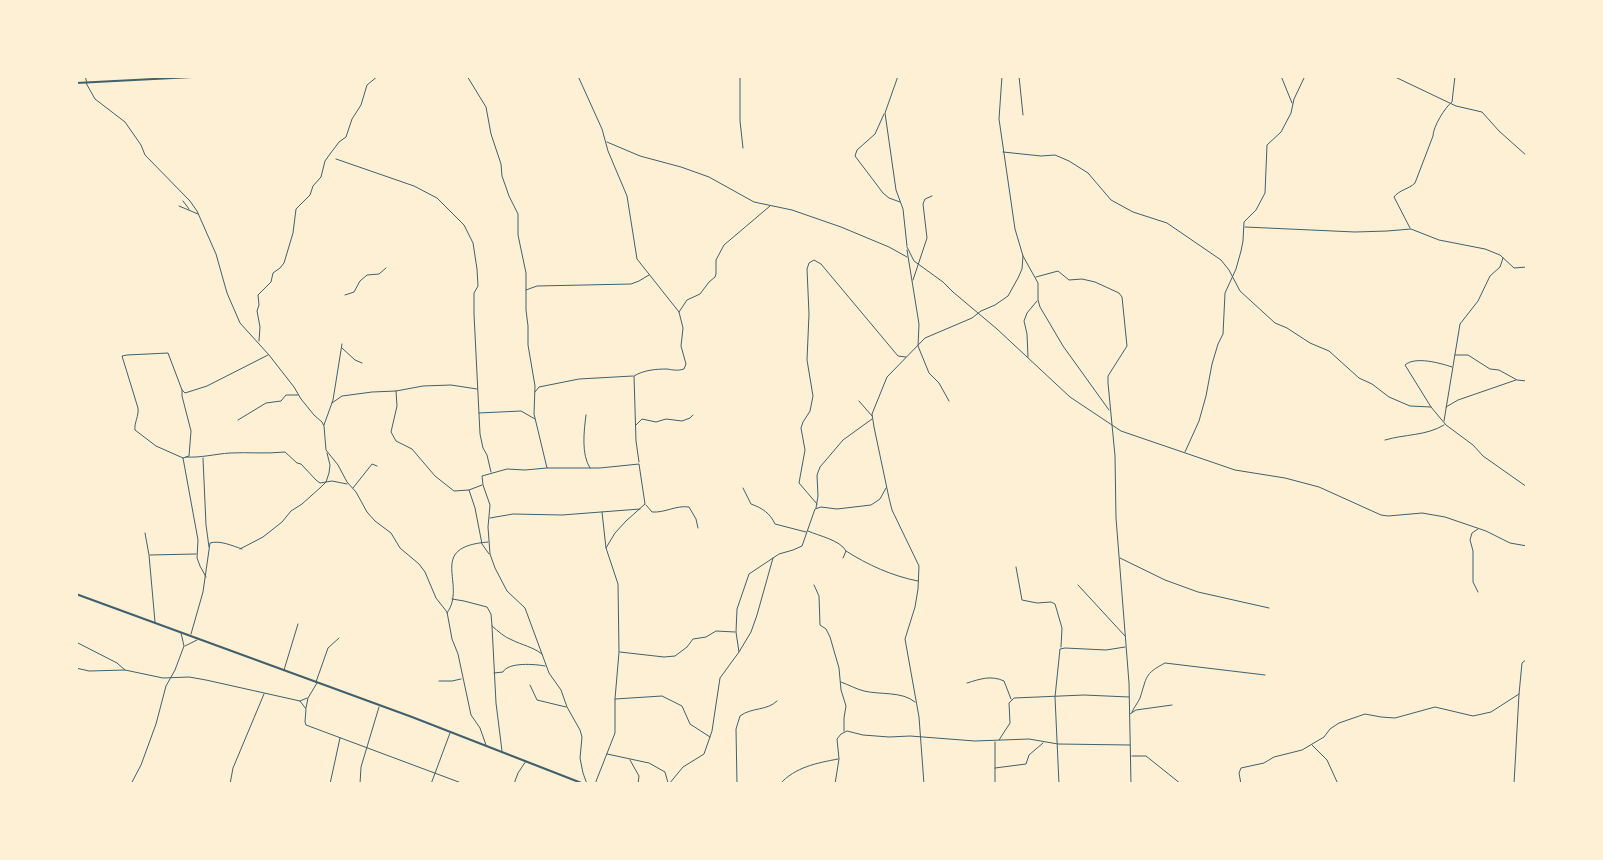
<!DOCTYPE html>
<style>
body{margin:0}
#map{position:relative;width:1603px;height:860px;overflow:hidden;background:#fdf0d5;font-family:Overpass,sans-serif}
canvas{display:block}
.frame{position:absolute;inset:0;border:78px solid #fdf0d5;pointer-events:none}
</style>
<div id="map">
<canvas width="1603" height="860"></canvas>
<div class="frame"></div>
</div>
<script>
const c = document.querySelector('canvas').getContext('2d');
c.lineJoin = 'round';
function stroke(path, color, width, dash) { c.strokeStyle = color; c.lineWidth = width; c.lineCap = dash ? 'butt' : 'round'; c.setLineDash(dash || []); c.stroke(path); }
stroke(new Path2D(`
 M85,76L87,83
 M467,76L486,107L491,134L501,164L502,176L509,196L518,214V235L526,273V310L528,326V345L535,386L534,414L547,468H600L639,464L645,504L626,521L615,533L606,548L618,584L619,652L615,699V733L595,784
 M578,76L602,129L608,151L627,196L637,259L679,312L683,328L681,346L686,364L684,369C678,371 673,370 667,369C656,369 644,370 634,376L636,441L639,462
 M740,76V121L743,148
 M898,76L885,113L896,190L903,209L907,246
 M1002,76L999,119L1015,229L1023,256L1038,283V300L1040,307L1063,346L1109,410
 M1019,76L1023,115
 M1281,76L1292,103
 M1393,76L1456,106L1482,112L1499,131L1527,156
 M86,83L95,99L125,122L141,145L145,155L190,201L197,211L216,254L227,293L240,323L269,355L294,387L301,399L314,415L322,422L324,426L326,450L338,465L347,482L356,492L367,512L375,521L391,533L400,548L419,564L425,572L436,598L447,612L452,639L458,654L471,715L480,728L486,745
 M884,114L875,134L857,150L855,156L883,193L889,198L900,202
 M607,142L640,156L681,167L709,177L754,202L792,210L841,227L889,247L907,257
 M1003,152L1041,156L1055,155L1069,161L1088,173L1111,200L1133,212L1167,223L1221,260L1229,270L1240,291L1275,323L1287,328L1310,343L1329,351L1359,378L1372,384L1389,397L1410,406L1431,407
 M336,159L414,186L437,198L464,225L473,243L477,269L478,286L474,293V314L480,434L483,448L487,455L491,472
 M183,201L189,209
 M179,206L198,214
 M1245,227L1355,232L1387,231L1411,229L1439,240L1485,249L1500,255L1514,268L1527,267
 M1410,228L1394,197C1399,190 1409,189 1415,183L1433,136C1433,127 1445,107 1452,102L1455,76
 M907,247L914,261L943,282L953,292L997,329L1070,397L1121,431L1235,470L1285,478L1319,487L1381,515L1388,516L1422,513L1445,517L1486,531L1510,543L1527,546
 M907,250L919,324L918,346L929,373L939,383L949,401
 M1036,277L1058,271L1069,280L1082,279L1095,282L1119,293L1122,297L1127,346L1108,376V383L1115,456L1116,518L1129,683L1131,784
 M913,280L927,238L923,204L925,199L932,196
 M526,290L537,286L631,284L639,281L649,275
 M345,295L354,292L360,281L367,275L379,274L386,268
 M679,312L687,300L700,294L709,282L715,277L716,274V260L724,245L770,206
 M259,341L260,327L257,311L259,305L258,295L271,282L273,273L280,268L284,263L293,233L296,209L310,195L313,186L321,177L325,161L330,154L339,142L346,137L352,119L361,105L367,85L378,76
 M342,348L355,360L362,363
 M1455,355H1468L1490,369L1499,370L1517,380L1527,381
 M1028,357L1027,334L1024,321L1027,313L1037,301
 M1452,367C1440,363 1415,356 1405,365L1431,407L1446,425L1473,445L1483,456L1527,487
 M182,390V396L191,431L189,456L183,458
 M396,391L397,406L391,432L396,441L412,449L435,476L454,491L469,490L482,485
 M535,392L539,387L579,379L633,376
 M859,401L872,416
 M332,403L342,396L372,392L396,391L423,386L451,385L477,389
 M1446,407L1458,400L1516,380
 M479,413L521,411L535,419
 M586,415C584,431 581,454 590,468
 M238,420L266,403L281,401L286,395H298
 M1444,421L1460,324L1478,301L1490,276L1500,267L1503,258
 M324,425L333,400L342,344
 M636,425L642,419L656,422L666,419L682,421L690,418L693,415
 M1385,440C1405,434 1426,436 1444,425
 M1185,452L1199,421L1206,396L1212,364L1218,344L1223,334L1225,293L1236,269L1241,251L1243,241L1244,222L1256,210L1265,193L1267,145L1281,132L1291,113L1294,99L1305,76
 M186,457C201,458 215,454 230,453C248,452 266,454 285,452L297,463L301,464L316,480L320,483L332,481L347,484
 M203,458L206,525L209,547
 M547,468L525,470L507,469L482,476L483,485L490,505L488,527L490,554L495,568L507,591L525,608L549,673L561,690L567,707L580,730L582,737L580,758L583,773L587,784
 M353,488L372,464L377,466
 M743,488L751,504C762,508 770,513 775,524L806,532
 M469,490L475,508L482,544L489,554
 M817,504L799,483L805,450L801,428L803,422L810,411L813,396L807,360L809,314L807,269L809,263L814,260L821,264L898,356L906,357
 M646,505L652,512C665,513 676,505 689,507L696,519L698,528
 M816,508L818,496L817,475L820,467L843,440L872,419
 M602,512L606,548
 M490,518L513,514L562,515L640,509
 M1478,529L1472,533L1470,540L1473,551V582L1478,592
 M808,531C819,536 840,540 846,551L843,558
 M145,533L149,555L155,622
 M240,549L263,537L282,522L291,511L302,504L321,487L326,482L329,473L330,465L327,453
 M846,551C868,565 892,576 918,581
 M150,555L196,554
 M1120,558L1165,580L1198,592L1269,608
 M1016,567L1022,600L1037,603L1051,602L1055,604L1062,628L1061,647
 M206,577L200,566L197,558L198,540L183,458L156,446L135,430C134,423 139,416 138,408L122,356L127,355L168,353L182,390L185,393L207,386L268,355
 M814,585L819,596L820,625L826,629L830,637L839,668L841,690L846,706L844,718V731
 M1078,585L1125,636
 M452,599L464,601L487,607L491,614L492,626C498,631 504,637 512,640C522,645 533,647 542,654
 M447,613C468,584 425,547 488,542
 M492,626L496,703L502,751
 M191,634L203,592L210,543C220,540 233,546 242,549
 M76,642L117,663L125,670
 M185,646L197,640
 M620,652L664,657L675,656L687,647L693,639L706,637L716,631L735,632
 M739,652L751,632L757,615L773,558
 M76,668L89,671L125,670L163,678L189,677L206,680L300,701L306,709L305,722L306,725L464,784
 M284,670L298,624
 M494,673L503,672C508,662 535,664 545,666
 M439,681H452L461,679
 M316,682L328,648L339,638
 M841,682C849,685 856,689 864,691C880,695 902,691 915,702
 M967,683C980,679 991,675 1004,681L1011,699
 M530,685L537,700L566,707
 M615,699L662,696L682,706L690,724L710,737
 M300,701L307,698
 M306,708L308,698L317,683
 M1132,712C1134,707 1138,703 1140,698C1147,677 1144,674 1165,663L1265,675
 M1130,714L1136,710L1172,705
 M999,740L1010,723L1009,703L1014,698L1084,695L1129,697
 M995,742V784
 M1312,745L1327,760L1338,784
 M607,754L649,763L665,772L668,783
 M1132,756H1146L1181,784
 M630,760L639,776L638,784
 M995,768L1026,764L1029,755L1043,743
 M131,784L141,765L156,724L166,686L175,670L184,646L181,633
 M230,784L233,768L264,694
 M330,784L340,738
 M360,784L361,767L379,707
 M431,784L450,733
 M514,784L518,773L526,761
 M669,784L683,767L704,754L712,731L720,678L739,652L736,632L737,609L749,574L779,554L793,550L802,546L815,509L821,507L837,509L871,505L880,499L886,488
 M737,784L736,729L740,716C752,707 767,711 777,701
 M780,784C795,767 817,763 838,759
 M835,784L839,759L837,739L841,734L847,731L863,735L889,737L910,736L975,741L1029,739L1058,744L1130,745
 M924,784L919,717L905,639L915,607L918,589L919,566L892,510L889,498L874,427L872,414L887,377L925,338L972,318L981,311L995,305L1008,296L1018,278L1022,269L1023,256
 M1059,784L1055,697L1060,649L1065,648L1106,650L1125,647
 M1241,784L1239,773L1241,768L1264,763L1274,757L1302,750L1324,737L1330,729L1339,723L1365,714L1381,717L1395,718L1435,707L1473,716L1491,712L1519,694
 M1514,784L1519,694L1522,663L1527,659`), '#3f606c', 1);
stroke(new Path2D(`
 M76,83L212,76
 M76,594L412,717L584,784`), '#3f606c', 2);
</script>
